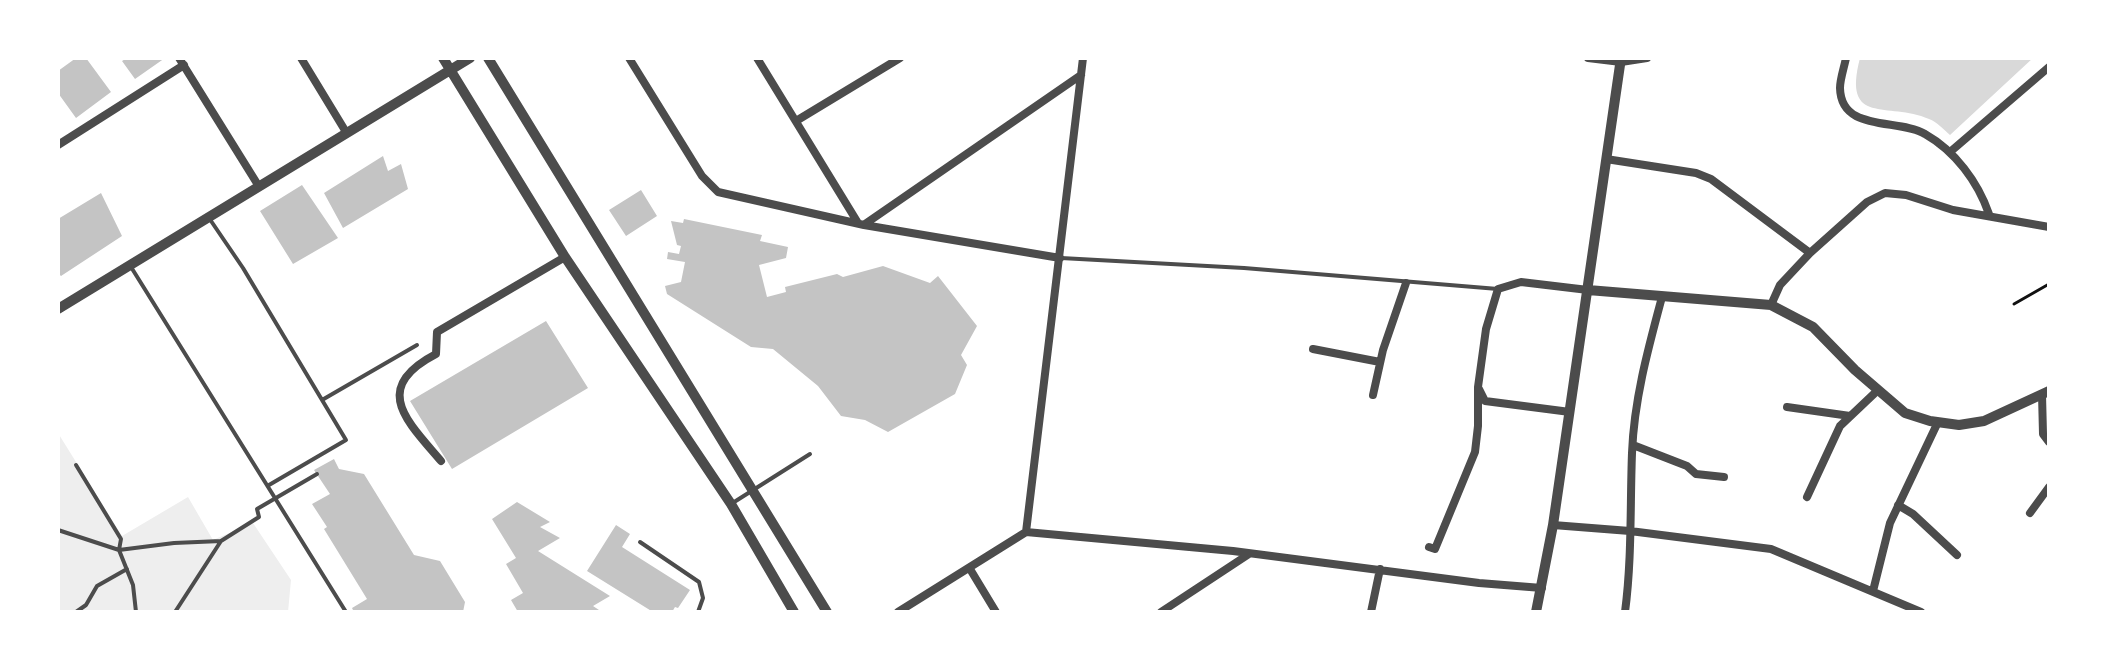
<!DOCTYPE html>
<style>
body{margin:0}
#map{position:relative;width:2107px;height:670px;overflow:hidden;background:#fff;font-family:Arial,sans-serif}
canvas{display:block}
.frame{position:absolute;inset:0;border:60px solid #fff;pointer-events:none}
</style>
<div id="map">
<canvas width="2107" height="670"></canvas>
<div class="frame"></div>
</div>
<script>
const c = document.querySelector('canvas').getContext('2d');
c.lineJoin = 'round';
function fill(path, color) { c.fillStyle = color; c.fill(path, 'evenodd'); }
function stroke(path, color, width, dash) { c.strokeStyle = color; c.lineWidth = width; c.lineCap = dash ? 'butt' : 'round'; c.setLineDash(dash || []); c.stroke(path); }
fill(new Path2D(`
 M58,433L122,536L188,497L213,540L253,523L291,580L288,612H58Z`), '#eee');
fill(new Path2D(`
 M1860,58H2033L1950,135C1944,130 1937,122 1929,119C1888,101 1842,127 1860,58Z`), '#d9d9d9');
fill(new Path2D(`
 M76,58H86L111,92L76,118L58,93V71Z
 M127,58H165L135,79L122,61Z
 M383,156L388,171L401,164L408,189L343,228L324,193Z
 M302,185L338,238L293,264L260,211Z
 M641,190L657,216L626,236L609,210Z
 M101,193L122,236L61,276L58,273V219Z
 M684,219L762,235L760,241L788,247L786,258L759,265L767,297L786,292L785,287L837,274L843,277L883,266L930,283L938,276L977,326L961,355L967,365L955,394L888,432L865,420L841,416L818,386L773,349L751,347L667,294L665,286L681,282L685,262L667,259L668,252L679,254L681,246L677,245L671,221L683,223Z
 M546,321L588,388L452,469L410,401Z
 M334,459L339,469L364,474L414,555L440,561L465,602L463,612H354L352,608L367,599L324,529L327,527L312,504L330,494L314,470Z
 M517,502L550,522L540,527L560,538L538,551L610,596L593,606L602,612H518L511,600L523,593L506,564L516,558L492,519Z
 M616,525L630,534L622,547L690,590L678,608L675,607L672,612H653L587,571Z`), '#c4c4c4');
stroke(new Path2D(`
 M2014,304L2049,284`), '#111', 3);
stroke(new Path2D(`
 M209,218L243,268L346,440L269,485
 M1061,258L1244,268L1498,289
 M131,267L346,612
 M322,400L417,345
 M76,465L121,539L119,550L174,543L221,541
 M731,504L810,454
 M58,530L119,550L133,585L136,612
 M640,542L699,582L703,598L698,612
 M76,612L86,605L97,586L127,569
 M175,612L221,541L259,517L257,509L317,474`), '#4c4c4c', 4);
stroke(new Path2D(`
 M179,58L258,185
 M301,58L346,132
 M629,58L702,176L718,192L864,225L1060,258
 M757,58L858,223
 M1588,58L1621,62L1647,58
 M1846,58C1844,68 1840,79 1840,88C1841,133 1899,118 1925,134C1955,151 1978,182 1989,214
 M796,121L900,58
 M58,145L184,65
 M1950,152L2049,67
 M1606,159L1696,173L1711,179L1810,253
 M865,224L1081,75
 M1771,305L1780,285L1810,253L1867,202L1885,193L1906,195L1953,210L2049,227
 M1313,349L1380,362
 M1479,389L1485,401L1570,412
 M2042,394L2043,434L2049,442
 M1373,395L1383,350L1406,283
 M1787,407L1850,416
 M1633,445L1687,466L1696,474L1724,477
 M441,461C406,420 371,388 436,354L437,332L565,257
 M1807,497L1840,426L1878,390
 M1898,505L1913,514L1957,555
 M2030,513L2049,487
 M1553,525L1630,531L1771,549L1921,612
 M1026,532L1083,58
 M1429,547L1435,549L1475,452L1478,426V387L1486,329L1498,289L1521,282L1588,290
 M970,569L996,612
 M1873,591L1890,523L1938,422
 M898,612L1026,532L1233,551L1479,583L1542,588
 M1161,612L1249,554
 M1371,612L1380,569
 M1625,612C1632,559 1630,506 1632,453C1634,400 1648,349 1662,297`), '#4c4c4c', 8);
stroke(new Path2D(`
 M443,58L565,257L731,504L794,612
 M488,58L827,612
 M1588,290L1771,305L1813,327L1855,370L1905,413L1930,421L1959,425L1984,421L2049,391
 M58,309L470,58
 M1536,612L1553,525L1621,58`), '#4c4c4c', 10);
</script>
